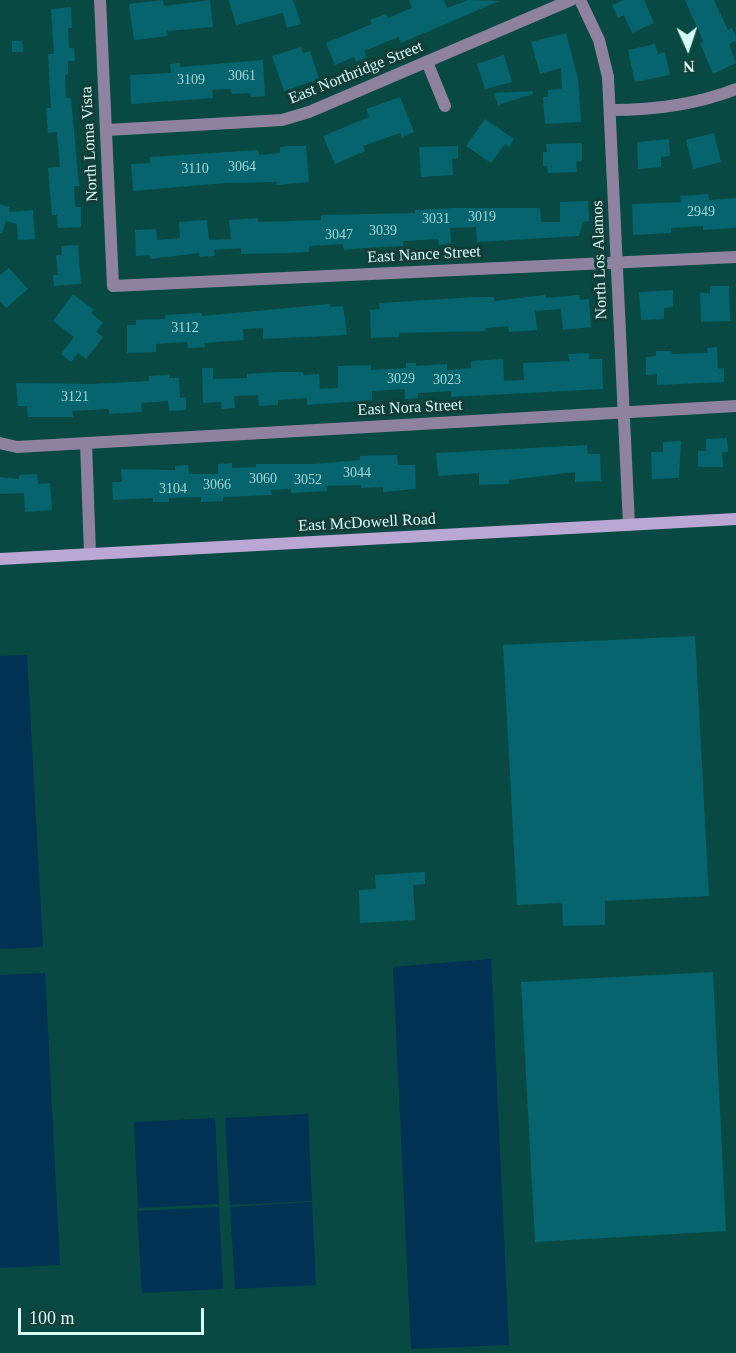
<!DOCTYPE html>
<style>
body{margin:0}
#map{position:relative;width:736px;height:1353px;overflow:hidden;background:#084a43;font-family:Georgia,serif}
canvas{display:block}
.north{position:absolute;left:658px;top:18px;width:60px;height:60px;-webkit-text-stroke:4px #133d38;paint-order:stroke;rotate:177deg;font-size:16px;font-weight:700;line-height:24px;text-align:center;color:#d9fef8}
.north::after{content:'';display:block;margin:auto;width:21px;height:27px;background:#d9fef8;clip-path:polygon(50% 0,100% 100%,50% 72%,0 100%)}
.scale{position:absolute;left:18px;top:1308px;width:186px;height:27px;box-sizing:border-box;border:3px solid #d9fef8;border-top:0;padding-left:8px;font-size:18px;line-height:21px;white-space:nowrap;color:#d9fef8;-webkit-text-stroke:4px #133d38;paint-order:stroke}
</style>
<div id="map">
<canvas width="736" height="1353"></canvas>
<div class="north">N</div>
<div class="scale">100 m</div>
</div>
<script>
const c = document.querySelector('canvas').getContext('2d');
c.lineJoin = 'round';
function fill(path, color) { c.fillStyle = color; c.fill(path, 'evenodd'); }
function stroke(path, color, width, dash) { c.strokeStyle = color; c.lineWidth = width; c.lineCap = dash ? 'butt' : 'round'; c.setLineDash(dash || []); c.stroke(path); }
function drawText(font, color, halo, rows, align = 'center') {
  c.font = font + ' Georgia,serif'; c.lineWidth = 6; c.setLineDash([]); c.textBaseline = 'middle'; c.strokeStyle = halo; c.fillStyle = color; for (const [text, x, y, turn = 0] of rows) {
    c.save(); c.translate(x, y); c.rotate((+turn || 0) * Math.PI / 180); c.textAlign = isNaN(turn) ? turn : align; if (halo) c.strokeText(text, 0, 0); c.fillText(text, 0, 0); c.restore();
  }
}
fill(new Path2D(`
 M27,655L43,947L0,949V656Z
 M491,959L509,1345L411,1349L393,967Z
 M45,973L60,1265L0,1268V975Z
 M308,1114L312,1201L230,1205L225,1118Z
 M215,1118L219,1204L138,1208L134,1122Z
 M312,1202L316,1285L235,1289L230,1207Z
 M219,1207L223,1289L142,1293L137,1211Z`), '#003253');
fill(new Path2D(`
 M163,0L164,6L210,0L213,27L167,31L168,36L134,40L129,4Z
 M229,0H293L301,24L287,28L283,13L236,25Z
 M409,0H444L447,8L469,0L499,1L401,43L398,37L364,51L367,57L356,62L354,57L335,65L326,43L372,24L370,20L386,14L388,18L412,8Z
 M624,0H644L654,23L632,33L624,15L618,18L612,5Z
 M685,0H714L728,30L732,28L736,37V41L729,44L736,63L713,74L700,43L703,41Z
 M71,7L72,28H68L69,48H74L75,61H68V75H65L66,98H71L79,186H74L75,207H81V227L58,228L57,215H52L48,168L60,167L57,132L48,133L46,108H51L48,54H54L51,9Z
 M566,33L578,78L581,122L545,124L543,97H548V90L562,89L561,68L540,74L531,42Z
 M12,41H22L23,52H12Z
 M655,44L658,54L665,52L670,75L635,82L628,50Z
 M301,47L303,53L310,51L319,79L284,91L272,56Z
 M504,55L512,82L485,89L477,64Z
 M263,60L265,96L251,97L250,93L232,94L231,89L212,90L213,98L131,104L130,75L171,73L170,64L180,63V67Z
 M533,91V94L498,105L494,93Z
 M400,97L414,132L402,137L400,133L363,146L365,151L335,164L323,136L369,117L366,109Z
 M485,119L514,139L509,147L505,144L491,163L466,146Z
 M714,133L721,162L693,169L686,140Z
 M669,139L670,156L661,157V167L638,169L637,142Z
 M582,143V161L576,162L577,172L548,173L547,166H543V152H547L546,144Z
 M291,146H306L309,182L277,185L276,182L226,183L133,191L131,164L150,163V157L258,150L259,155L280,153V147Z
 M458,146V158L452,159L453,175L421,177L419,147Z
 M708,194L709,200L736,198V228L703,230V226L671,228V233L633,235L632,204L681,202L680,196Z
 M588,201L589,221L583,222L579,236L477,242L476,227L450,228L451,244L439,245L438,239L403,241V246L365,248L344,250L343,244L309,246V252L289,253L241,254V248L214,250L215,256L200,257L199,253L150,259V255L136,256L135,230L156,229L157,240L180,238L179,222L207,220L209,240L231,239L229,220L258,218V222L321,220V215L415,213V210L454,208H540L541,222H560V202Z
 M0,204L10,207L9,212L33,210L35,239L18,240L17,224L6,221L2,233H0Z
 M78,245L81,284L54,286L53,275H58L56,255H62L61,246Z
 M9,268L28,289L6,308L0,301V275Z
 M710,286H729L730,321L701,322L700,293H710Z
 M673,290V307L664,308V319L641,320L639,292Z
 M73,294L94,310L91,313L103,323L96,332L103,337L86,359L78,353L71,362L61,354L74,337L53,321Z
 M545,295L546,298L579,295L580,300L589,299L591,327L563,330L561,309L535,311L537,330L509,332L508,326L485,328L486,331L399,333V337L371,338L370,310L380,309L379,303L476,297H494V301Z
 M330,304V307L343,306L347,335L263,339V328L243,329L244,340L204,343L205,347L188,348L187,342L156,344V352L127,353V325H136V320L166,319L165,315L202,313V316Z
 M717,347L718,369L724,368V382L657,385V374L646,375V357L656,356V351H671L672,354L708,353L707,348Z
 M589,353V359H602L603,389L451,397V391L418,393V398L405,399V389L372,391V400L307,405V398L278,400V405L259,406L258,395L234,396L235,408L222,409L221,402L203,403L202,368H213V379L247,378V374L277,372H303V375L319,374L320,389L338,388V366L371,365V370L406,368V363H416V366L447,364V370L471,368V361L503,359L504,381L524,380L523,363L569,361L568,354Z
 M169,375V378H179L180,398L186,397V410L169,411L168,401L141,403L142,412L109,414V409L72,411L73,417H28L27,406H18L16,383L91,384L149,381V376Z
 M727,438L728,452H722L723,467H698V451H706V439Z
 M681,441L679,478L652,479L651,452H663V442Z
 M587,445L588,454H600L601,481L575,482V472L509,480V484L479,485V473L438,476L436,453Z
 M397,455L398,465H415L416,489L383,492V487L361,488V485L326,486L327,491L291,493V489L271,490L272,495L223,497V501L201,502V497L169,498V502H153V498L113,500L112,482H122L121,469L175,470V466L188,465L189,474H218V464L232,463V468L256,467V464H314L360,460V456Z
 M37,474L38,484L50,483L52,510L25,512L24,493L0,494V477L19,479V475Z
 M695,636L709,896L605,901V925L563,926L562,903L517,905L503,645Z
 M425,872V884L413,885L415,920L360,923L359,890L376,889L375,875Z
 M713,972L726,1231L535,1242L521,982Z`), '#05646d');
stroke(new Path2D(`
 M100,0L113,286L736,257
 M580,0L599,40L608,77L629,525
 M427,62L445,106
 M611,110C655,110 695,105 736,89
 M107,130L282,120L309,112L571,0
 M0,443L17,447L736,406
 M86,443L90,554`), '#8e829e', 12);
stroke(new Path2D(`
 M0,559L736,519`), '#bba7d4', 12);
drawText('14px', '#a4d8d5', null, [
 ["3061",242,76],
 ["3109",191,80],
 ["3064",242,167],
 ["3110",195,169],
 ["2949",701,212],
 ["3019",482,217],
 ["3031",436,219],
 ["3039",383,231],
 ["3047",339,235],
 ["3112",185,328],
 ["3029",401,379],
 ["3023",447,380],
 ["3121",75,397],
 ["3044",357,473],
 ["3060",263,479],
 ["3052",308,480],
 ["3066",217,485],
 ["3104",173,489]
]);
drawText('16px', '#d9fef8', '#133d38', [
 ["East Northridge Street",356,73,-22],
 ["North Loma Vista",90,144,-93],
 ["East Nance Street",424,255,-3],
 ["North Los Alamos",600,260,-92],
 ["East Nora Street",410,408,-3],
 ["East McDowell Road",367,523,-3]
]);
</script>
